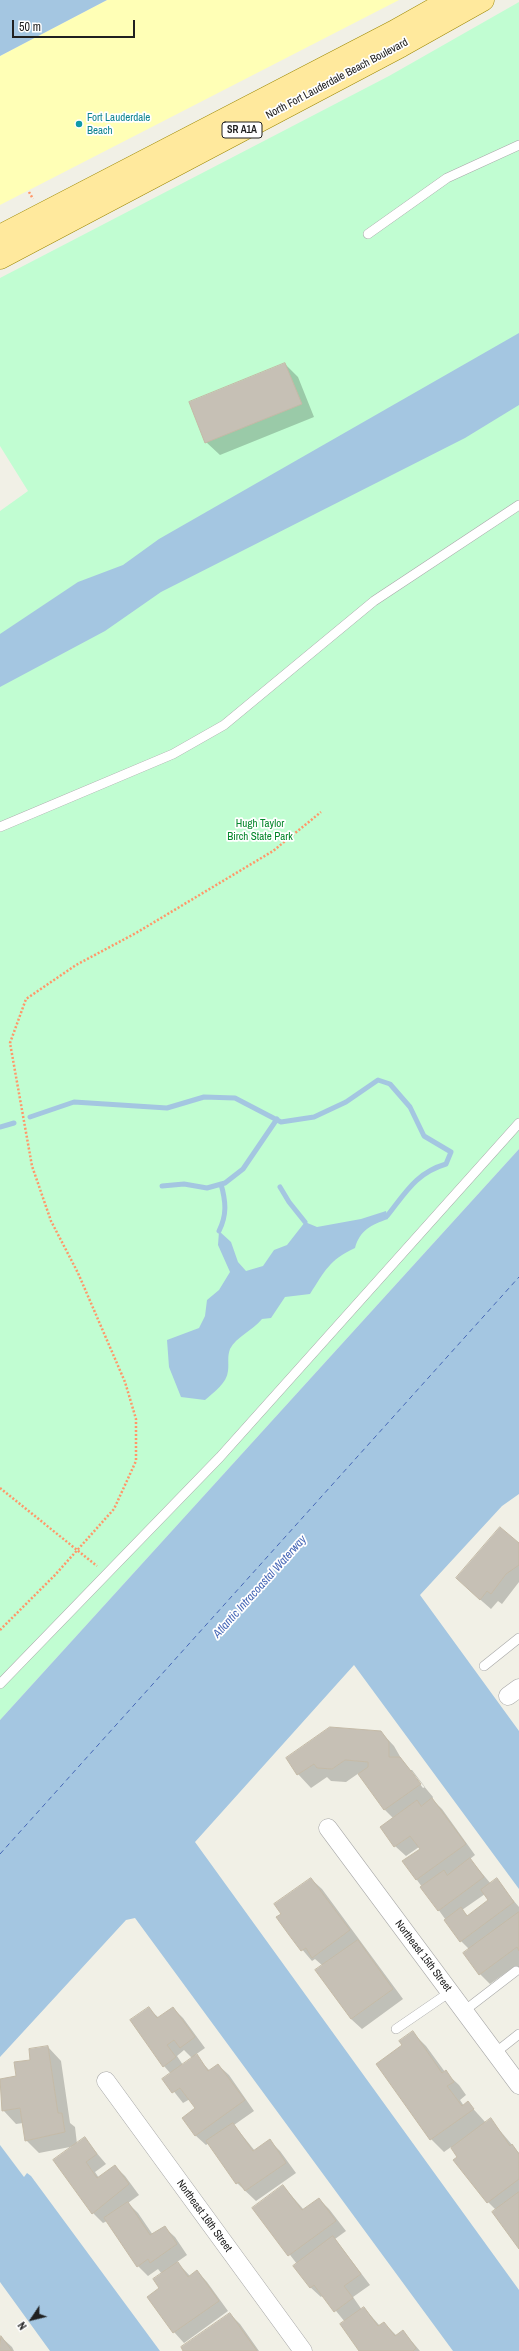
<!DOCTYPE html>
<style>
body{margin:0}
#map{position:relative;width:519px;height:2351px;overflow:hidden;background:#f1f0e6;font-family:"Archivo Narrow",sans-serif}
canvas{display:block}
.north{position:absolute;left:12px;top:2299px;width:40px;height:40px;-webkit-text-stroke:3px #fff;paint-order:stroke;rotate:235deg;font-size:11px;font-weight:700;line-height:16px;text-align:center;color:#202020}
.north::after{content:'';display:block;margin:auto;width:14px;height:18px;background:#202020;clip-path:polygon(50% 0,100% 100%,50% 72%,0 100%)}
.scale{position:absolute;left:12px;top:20px;width:123px;height:18px;box-sizing:border-box;border:2px solid #202020;border-top:0;padding-left:5px;font-size:12px;line-height:14px;white-space:nowrap;color:#202020;-webkit-text-stroke:3px #fff;paint-order:stroke}
</style>
<div id="map">
<canvas width="519" height="2351"></canvas>
<div class="north">N</div>
<div class="scale">50 m</div>
</div>
<script>
const c = document.querySelector('canvas').getContext('2d');
c.lineJoin = 'round';
function fill(path, color) { c.fillStyle = color; c.fill(path, 'evenodd'); }
function stroke(path, color, width, dash) { c.strokeStyle = color; c.lineWidth = width; c.lineCap = dash ? 'butt' : 'round'; c.setLineDash(dash || []); c.stroke(path); }
function drawText(font, color, halo, rows, align = 'center') {
  c.font = font + ' "Archivo Narrow",sans-serif'; c.lineWidth = 3.5; c.setLineDash([]); c.textBaseline = 'middle'; c.strokeStyle = halo; c.fillStyle = color; for (const [text, x, y, turn = 0] of rows) {
    c.save(); c.translate(x, y); c.rotate((+turn || 0) * Math.PI / 180); c.textAlign = isNaN(turn) ? turn : align; if (halo) c.strokeText(text, 0, 0); c.fillText(text, 0, 0); c.restore();
  }
}
fill(new Path2D(`
 M107,0H399L0,205V56Z`), '#ffffb6');
fill(new Path2D(`
 M519,2V1149L0,1720V511L28,491L0,446V278L389,76Z`), '#c1fdd2');
fill(new Path2D(`
 M0,0H107L0,56Z
 M519,333V405L465,438L161,592L105,631L0,687V634L78,582L123,565L159,539Z
 M519,1149V1494L502,1506L420,1595L519,1731V1889L354,1665L195,1842L519,2290V2351H453L135,1918L126,1920L0,2057V1720Z
 M386,1211L388,1219C371,1225 360,1230 355,1248C329,1260 325,1271 310,1294L285,1297L271,1318L262,1319C253,1330 236,1337 230,1349C227,1357 229,1363 228,1371C227,1383 214,1392 205,1400L181,1397L169,1367L167,1340L199,1328L205,1316L207,1300L219,1290L230,1272L218,1245L219,1231L231,1242L238,1262L246,1271L263,1266L274,1250L287,1245L305,1222L317,1227L361,1219Z
 M0,2145L24,2177L27,2173L31,2176L160,2351H50L0,2282Z`), '#a4c6e1');
fill(new Path2D(`
 M285,364L298,377L314,417L220,455L206,442Z
 M519,1544V1582L502,1604L498,1601L491,1609L467,1588Z
 M381,1732L394,1746L402,1760L433,1797L432,1799L442,1809L475,1855L470,1859L491,1884L496,1880L519,1907V1972L515,1966L490,1984L480,1974L470,1950L461,1941L404,1862L421,1849L419,1847L406,1856L395,1846L381,1827L393,1818L385,1810L359,1773L346,1782L331,1781L327,1777L311,1788L298,1774L287,1759ZM409,1770H412L425,1787L423,1788ZM485,1894L489,1901L468,1916L462,1910Z
 M311,1879L322,1889L403,1999L362,2029L351,2019L317,1970L323,1966L315,1959L312,1961L289,1934L282,1914Z
 M148,2008L159,2018L173,2008L183,2018L205,2048L195,2055L210,2071L218,2065L229,2075L254,2111L234,2125L255,2151L270,2141L280,2151L296,2173L256,2201L237,2183L209,2143L206,2145L195,2135L196,2108L190,2099L183,2103L164,2079L171,2074L164,2066ZM184,2050L192,2058L183,2065L177,2056Z
 M413,2033L426,2046L445,2072L459,2085L466,2095L460,2100L464,2106L468,2103L486,2123L491,2120L519,2153V2248L496,2210L488,2202L451,2147L444,2152L431,2139L403,2045Z
 M48,2047L61,2061L70,2123L75,2127L77,2144L85,2139L106,2164L95,2172L99,2178L115,2166L125,2176L139,2195L128,2203L138,2213L153,2235L164,2227L175,2237L187,2255L177,2262L190,2276L197,2271L207,2282L228,2311L184,2343L174,2332L148,2297L161,2288L162,2274L158,2269L148,2276L138,2266L107,2221L103,2223L93,2213L55,2160L75,2146L39,2153L26,2140L23,2123L16,2124L3,2110L0,2080L17,2077L32,2060Z
 M283,2186L304,2210L319,2199L329,2209L346,2231L335,2239L370,2285L353,2297L362,2310L364,2308L380,2326L384,2323L397,2336L403,2331L420,2351H361L345,2322L323,2295L321,2297L310,2287L297,2264L254,2208Z
 M230,2314L240,2324L259,2351H184Z
 M1,2337L12,2347L14,2351H0Z`), '#0003');
stroke(new Path2D(`
 M30,1117L74,1102L167,1108L204,1097L235,1098L281,1122L314,1117L346,1102L378,1080L390,1084L410,1107L424,1136L451,1152L446,1164C416,1173 406,1192 387,1216
 M0,1127L14,1123
 M162,1186L184,1184L207,1188L225,1183L243,1169L277,1119
 M280,1187L289,1202L305,1222
 M219,1231C227,1215 226,1202 221,1184`), '#a4c6e1', 5);
stroke(new Path2D(`
 M0,1854L519,1277`), '#4667b6', 1, [5, 4]);
const building = new Path2D(`
 M285,363L302,404L205,443L189,402Z
 M500,1527L519,1543V1565L506,1574L491,1594L487,1591L480,1600L456,1578Z
 M330,1727L381,1731L389,1742V1757H400L421,1784L384,1810L358,1774L368,1767V1762L345,1760L332,1769L317,1768L314,1764L297,1775L286,1758Z
 M432,1798L466,1844L416,1880L402,1861L420,1849L410,1836L394,1847L380,1827L417,1800L421,1806Z
 M470,1858L484,1877L438,1911L420,1887L444,1870L447,1875Z
 M311,1878L350,1930L312,1958L306,1948L301,1951L289,1935L276,1917L281,1914L274,1904Z
 M497,1878L514,1902L460,1942L444,1920L461,1907L467,1916L488,1900L481,1890Z
 M519,1912V1951L517,1947L479,1975L463,1953Z
 M358,1940L393,1989L351,2019L315,1970Z
 M149,2007L157,2018L173,2007L195,2037L180,2048L174,2040L167,2045L176,2057L163,2067L130,2020Z
 M413,2031L442,2073L446,2070L454,2082L447,2086L462,2106L468,2101L474,2109L430,2140L376,2064L402,2045L399,2041Z
 M48,2046L58,2113H62L65,2132L25,2141L20,2108L2,2111L0,2079L16,2076L14,2062L30,2060L29,2049Z
 M197,2054L208,2071L218,2064L245,2100L195,2136L182,2118L195,2108L180,2088L172,2093L162,2079Z
 M491,2118L510,2146L512,2144L519,2154V2179L487,2203L453,2160L457,2157L451,2148Z
 M233,2123L253,2151L270,2139L286,2163L245,2191L239,2182L236,2184L206,2141Z
 M85,2137L97,2154L86,2162L97,2178L115,2165L129,2184L92,2214L53,2160Z
 M283,2185L302,2210L319,2198L336,2221L288,2256L252,2208Z
 M519,2192V2249L492,2212Z
 M128,2202L150,2235L165,2226L177,2244L150,2263L148,2259L137,2267L104,2218Z
 M333,2236L361,2274L344,2286L353,2298L334,2312L314,2285L310,2288L293,2266Z
 M178,2262L188,2277L197,2270L219,2301L173,2333L147,2297L159,2288L153,2279Z
 M364,2307L378,2326L384,2322L395,2336L403,2330L416,2348L413,2351H359L340,2324Z
 M230,2313L257,2351H183L181,2347Z
 M1,2336L12,2351H0Z`);
fill(building, '#c6c0b5');
stroke(building, '#c4baa7', 1);
const service = new Path2D(`
 M368,234L447,178L519,145
 M0,827L173,754L224,725L374,601L519,505
 M484,1666L519,1638
 M0,1684L220,1457L519,1123
 M464,2011L516,1971
 M396,2029L450,1992
 M495,2053L519,2034`);
const minor = new Path2D(`
 M508,1696L519,1688
 M328,1828L519,2085
 M106,2081L303,2351`);
const primary = new Path2D(`
 M0,236L393,32L450,0
 M0,258L401,46L483,0`);
stroke(service, '#a7a7a7', 10);
stroke(minor, '#a7a7a7', 19);
stroke(primary, '#9c8800', 23);
stroke(new Path2D(`
 M29,192L33,199
 M0,1488L97,1566
 M0,1630L55,1575L114,1509L136,1461V1419L125,1382L78,1273L51,1221L32,1166L10,1043L26,999L76,965L136,933L273,851L321,812`), '#ff9769', 2.5, [2, 2]);
stroke(service, '#fff', 9);
stroke(minor, '#fff', 18);
stroke(primary, '#ffe99d', 22);
for (const [x, y, r, color] of [
 [79,124,4,"#0f9aa8"]
]) { const dot = new Path2D(); dot.arc(x, y, r, 0, 2 * Math.PI); c.fillStyle = color; c.fill(dot); stroke(dot, '#fff', 1.5); }
for (const [x, y, w] of [
 [242,130,40]
]) { const box = new Path2D(); box.roundRect(x - w / 2, y - 8, w, 16, 3); c.fillStyle = '#fff'; c.fill(box); stroke(box, '#202020', 1); }
drawText('bold 10px', '#202020', null, [
 ["SR A1A",242,130]
]);
drawText('11px', '#202020', '#fff', [
 ["North Fort Lauderdale Beach Boulevard",337,79,-28],
 ["Northeast 15th Street",423,1956,53],
 ["Northeast 16th Street",204,2216,54]
]);
drawText('11px', '#0d838f', '#fff', [
 ["Fort Lauderdale",87,118],
 ["Beach",87,131]
], 'left');
drawText('11px', '#05872b', '#fff', [
 ["Hugh Taylor",260,824],
 ["Birch State Park",260,837]
]);
drawText('italic 12px', '#4667b6', '#fff', [
 ["Atlantic Intracoastal Waterway",260,1587,-48]
]);
</script>
